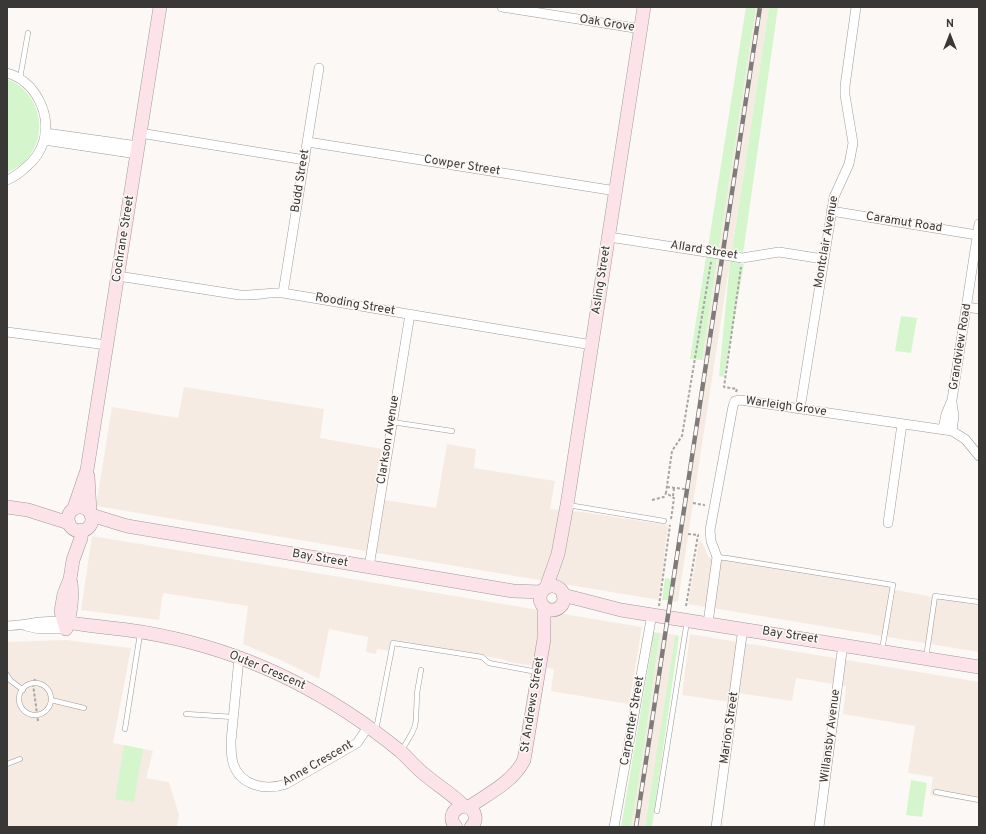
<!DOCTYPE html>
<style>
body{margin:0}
#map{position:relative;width:986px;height:834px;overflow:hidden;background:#fcf8f5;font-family:Overpass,sans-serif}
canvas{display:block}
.frame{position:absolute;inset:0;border:8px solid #393837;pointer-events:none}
.north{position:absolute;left:930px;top:16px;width:40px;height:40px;-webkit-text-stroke:3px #fcf8f5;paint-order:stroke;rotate:0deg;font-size:11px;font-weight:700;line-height:16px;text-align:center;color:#393837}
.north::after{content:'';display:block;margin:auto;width:14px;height:18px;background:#393837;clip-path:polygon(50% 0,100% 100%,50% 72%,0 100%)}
</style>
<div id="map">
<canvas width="986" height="834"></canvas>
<div class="frame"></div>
<div class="north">N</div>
</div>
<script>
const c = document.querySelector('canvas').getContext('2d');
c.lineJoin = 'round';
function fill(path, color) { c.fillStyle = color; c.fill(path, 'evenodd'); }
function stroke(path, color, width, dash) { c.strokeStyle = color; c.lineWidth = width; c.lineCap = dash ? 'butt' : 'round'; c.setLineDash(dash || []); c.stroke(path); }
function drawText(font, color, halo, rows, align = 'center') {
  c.font = font + ' Overpass,sans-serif'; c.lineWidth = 3; c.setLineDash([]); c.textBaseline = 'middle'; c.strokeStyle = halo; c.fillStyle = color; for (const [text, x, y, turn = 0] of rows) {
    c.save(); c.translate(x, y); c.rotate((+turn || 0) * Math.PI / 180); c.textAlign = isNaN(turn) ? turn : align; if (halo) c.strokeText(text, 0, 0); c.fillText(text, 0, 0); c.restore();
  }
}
fill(new Path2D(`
 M756,7H769L732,250L719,248Z
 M717,259L730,261L678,602L668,600L705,361L702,360Z
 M184,387L324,409L320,438L382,449L376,480L387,483L385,500L436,508L447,444L476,449L474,468L555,481L550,509L582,512L668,525L659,600L96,506L112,407L178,418Z
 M92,536L642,627L629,704L551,691L554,669L509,662L502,659L391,640L389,651L377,649L376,654L366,652L368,637L329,629L319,679L283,661L243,644L248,606L163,593L159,620L81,610Z
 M699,541L702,542L709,558L729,555L891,582L890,589L979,605V652L688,604Z
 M660,633L675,635L653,778L645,827H631L644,747Z
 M690,634L979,682V803L930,795L933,777L908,773L915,726L843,714L846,686L796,678L792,701L731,692L729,702L682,695Z
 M66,640L131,648L113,743L153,751L146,778L169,782L179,815L177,827H7V642Z`), '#f5ebe3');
fill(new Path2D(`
 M746,7H756L719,248L708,247Z
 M769,7H778L744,247L743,252L732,250Z
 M7,79C39,91 50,133 27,159C22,165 14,169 7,173Z
 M706,257L717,259L702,360L690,359Z
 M730,261L744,264L724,377L719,376Z
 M901,316L917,318L911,353L895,351Z
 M665,578L672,579L668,600H662Z
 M651,632L660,633L644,747L631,827H621L652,645L650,637Z
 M675,635L679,636L652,827H645Z
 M124,745L143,749L134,802L115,799Z
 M911,780L927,783L922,817L906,815Z`), '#d5f6cc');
const lane = new Path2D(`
 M20,78L28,33
 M392,422L452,431
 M568,505L664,521
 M717,557L726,558L893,585L882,650
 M926,658L935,596L979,602
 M7,675L10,680L23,690
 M19 699a16 16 0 1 1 32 0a16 16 0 1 1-32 0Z
 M51,700L84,708
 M186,714L233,717
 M125,729L140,634
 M376,730L393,643L482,657L489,663L537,672
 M402,750L412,733L415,726L416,719L417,693L421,670
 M7,764L20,759
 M936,792L979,800
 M657,811L687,621`);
const street = new Path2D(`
 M502,7L641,29
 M7,73C35,81 51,113 44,140C41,151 34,161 25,168C20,173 14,177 7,180
 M46,133L138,146
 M140,133L305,160
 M44,140L137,154
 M308,142L616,191
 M831,211L977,235
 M609,237L706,252
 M742,258L779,252L823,259
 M118,276L240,295C255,296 268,292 283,293L592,345
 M283,293L319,68
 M967,307L979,309
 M7,332L107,345
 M800,409L834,197L849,164L853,143L845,95V86L856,7
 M943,429L946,414L952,400L979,224
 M952,431L954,416L952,403
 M888,523L902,424
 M369,567L410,314
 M708,623L717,557L711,541L710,530L733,406L735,401L740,400L952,431L965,439L979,456
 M7,626C27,625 46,619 66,622
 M26,626L39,629H66
 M239,658L231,741C231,749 231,756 233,763C240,786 266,791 286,784L357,743L368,727
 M614,827L652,614
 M716,827L743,628
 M819,827L843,644`);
const secondary = new Path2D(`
 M88,476L90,512
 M7,507L28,510L69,523
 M68 519a12 12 0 1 1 24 0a12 12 0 1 1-24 0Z
 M74,508L87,470L160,7
 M91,515L127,526L513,591L542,592
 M540 598a12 12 0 1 1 24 0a12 12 0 1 1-24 0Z
 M546,588L558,554L567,505L644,7
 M563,595L621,610L979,667
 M66,622C81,625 96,626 111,628C133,630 155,634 177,639C259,658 335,698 400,751C408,758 415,767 424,774C437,785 452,794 464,806
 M66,629L61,612L62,605L64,594L70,579L73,560L81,538L82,530
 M66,629C71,613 73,600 71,583
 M469,807C488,794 513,782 524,760L544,639V607
 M456,827C441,811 471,796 475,816C476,820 474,824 471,827`);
stroke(lane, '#9e9a98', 5.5);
stroke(street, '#9e9a98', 10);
stroke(secondary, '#9e9a98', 14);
stroke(new Path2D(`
 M736,392L737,389L724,387L741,267
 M667,487L685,489
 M673,496L674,488
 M652,500L664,497L666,493
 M693,503L704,505V506
 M671,519L674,498L666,493L672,451L682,436L711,262
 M688,534L699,535
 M659,606L670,525
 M686,606L698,535
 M35,679L33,684L38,721`), '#a8a5a3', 2, [3, 2]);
stroke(lane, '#fff', 4.5);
stroke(street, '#fff', 9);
stroke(secondary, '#fce2e9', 13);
const rail = new Path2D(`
 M636,827L760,7`);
stroke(rail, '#7e7b7a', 4.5);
stroke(rail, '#fcf8f5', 3, [9]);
const streetBridge = new Path2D(`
 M706,252L742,258`);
stroke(streetBridge, '#9e9a98', 10, []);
stroke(streetBridge, '#fff', 9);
drawText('12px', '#393837', '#fcf8f5', [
 ["Oak Grove",607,24,9],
 ["Cowper Street",462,166,9],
 ["Budd Street",301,181,-81],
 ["Caramut Road",904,223,9],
 ["Cochrane Street",124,239,-81],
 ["Montclair Avenue",827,242,-80],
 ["Allard Street",704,251,9],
 ["Asling Street",602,280,-81],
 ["Rooding Street",355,305,10],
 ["Grandview Road",961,347,-81],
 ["Warleigh Grove",786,407,8],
 ["Clarkson Avenue",389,440,-81],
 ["Bay Street",320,559,10],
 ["Bay Street",790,636,9],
 ["Outer Crescent",267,671,23],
 ["St Andrews Street",533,705,-81],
 ["Carpenter Street",633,721,-80],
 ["Marion Street",730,728,-82],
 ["Willansby Avenue",831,736,-83],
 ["Anne Crescent",318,764,-30]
]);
</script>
